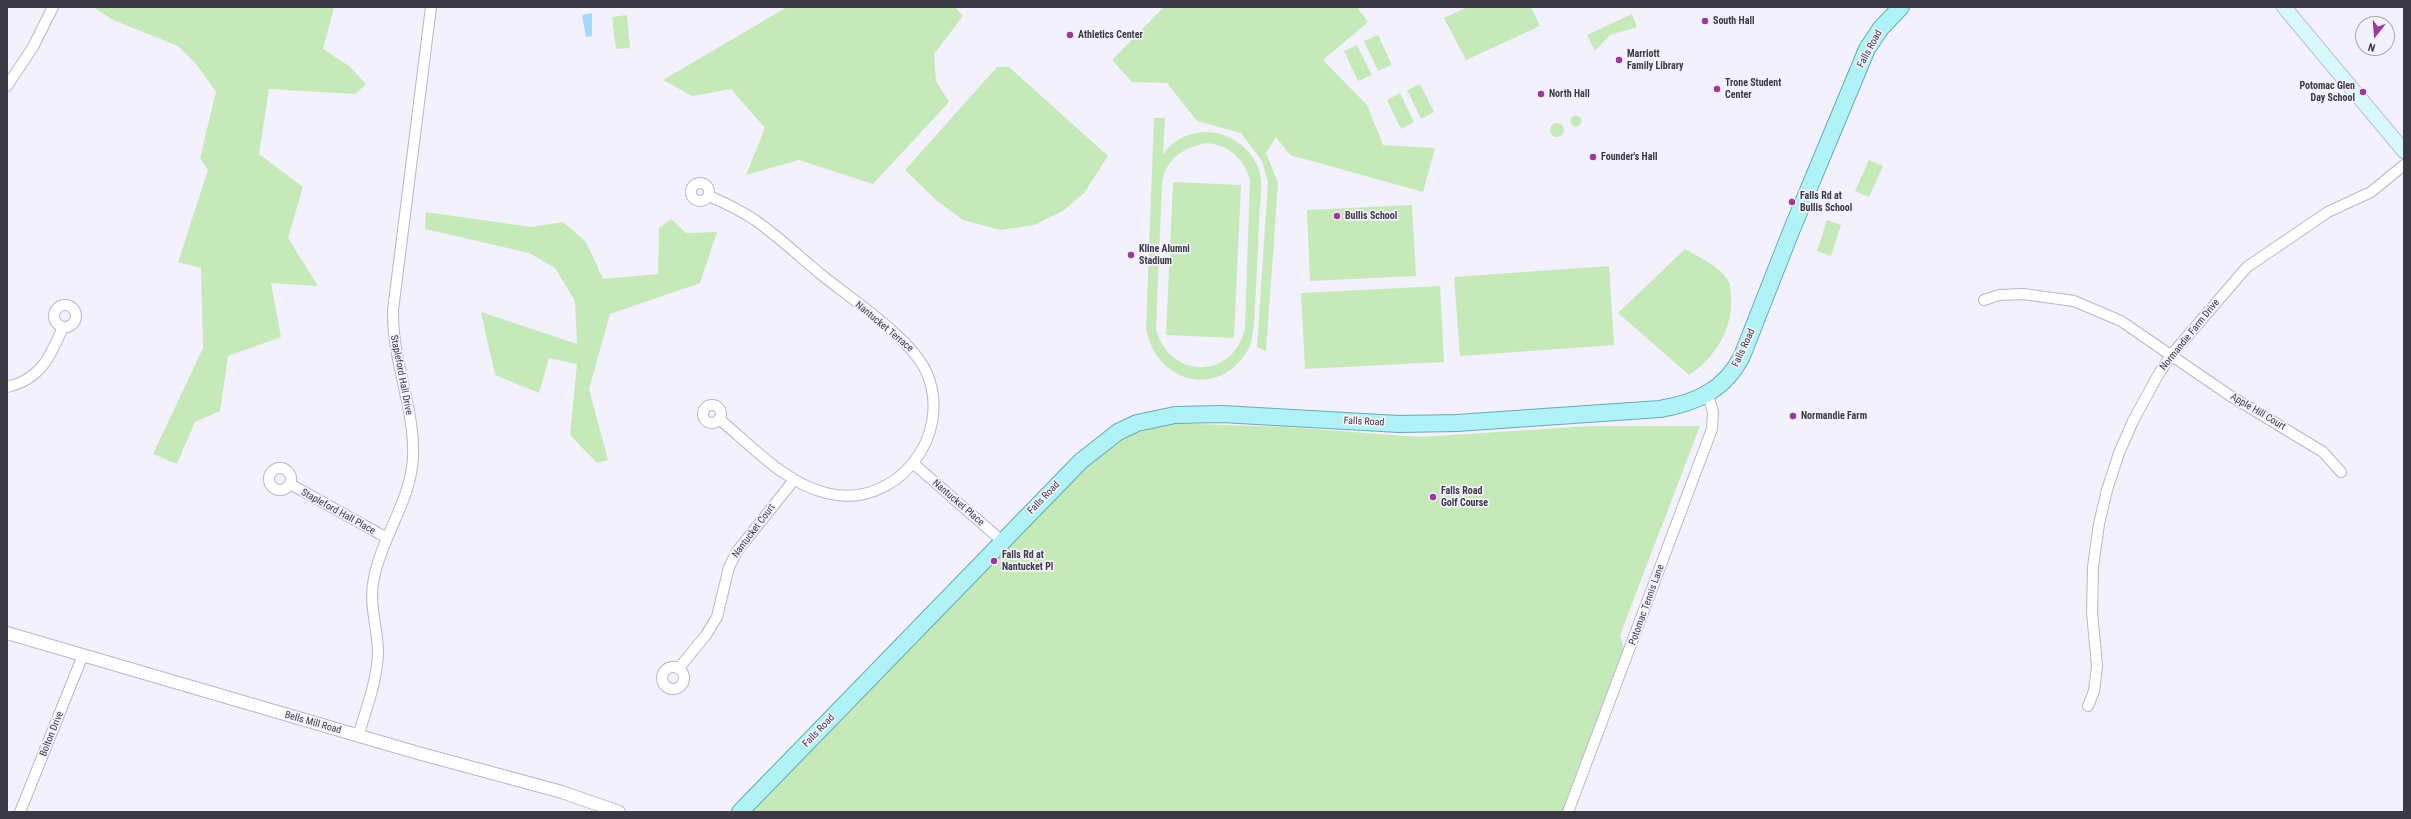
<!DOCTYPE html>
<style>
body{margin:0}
#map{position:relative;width:2411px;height:819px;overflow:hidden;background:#f3f1fc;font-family:"Roboto Condensed",sans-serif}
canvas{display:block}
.frame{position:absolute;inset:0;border:8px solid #3b3944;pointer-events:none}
.north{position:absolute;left:2355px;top:16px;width:40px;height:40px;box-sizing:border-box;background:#f3f1fc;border:1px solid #a9a7b2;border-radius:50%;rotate:197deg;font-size:11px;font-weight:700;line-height:16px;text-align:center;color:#3b3944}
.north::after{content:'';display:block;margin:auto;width:14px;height:18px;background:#a0379a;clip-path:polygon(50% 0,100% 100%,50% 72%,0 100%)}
</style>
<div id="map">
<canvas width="2411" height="819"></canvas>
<div class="frame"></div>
<div class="north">N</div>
</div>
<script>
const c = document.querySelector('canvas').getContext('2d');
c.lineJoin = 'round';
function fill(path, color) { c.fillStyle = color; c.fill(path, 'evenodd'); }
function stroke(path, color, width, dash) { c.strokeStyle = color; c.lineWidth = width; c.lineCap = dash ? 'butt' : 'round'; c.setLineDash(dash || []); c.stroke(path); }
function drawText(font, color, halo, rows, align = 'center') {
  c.font = font + ' "Roboto Condensed",sans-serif'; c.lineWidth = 3.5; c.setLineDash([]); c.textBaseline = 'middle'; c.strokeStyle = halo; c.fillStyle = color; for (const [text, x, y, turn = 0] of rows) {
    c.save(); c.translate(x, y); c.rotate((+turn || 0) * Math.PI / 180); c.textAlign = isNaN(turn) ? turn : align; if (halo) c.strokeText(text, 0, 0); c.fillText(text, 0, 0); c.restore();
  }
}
fill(new Path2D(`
 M93,7H345L334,8L323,49L349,66L366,84L355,94L269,89L259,154L303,187L288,238L318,286L271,283L281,337L228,356L220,411L195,422L177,464L153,454L203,348L201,268L178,262L208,170L200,158L216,92L197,65L178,46L113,20Z
 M787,7H955L963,16L934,54L936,81L949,102L873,184L799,160L746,175L765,128L731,89L692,96L663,80Z
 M1164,7H1357L1368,22L1323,60L1367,105L1383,145L1435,148L1423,192L1290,155L1276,137L1266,153L1278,183L1266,351L1257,347L1268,182L1262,161L1241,133L1197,121L1167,83L1132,82L1112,60Z
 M1467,7H1531L1540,26L1466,60L1444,18Z
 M1632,14L1637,27L1610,35L1595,51L1587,35Z
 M627,15L630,48L616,49L612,17Z
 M1378,35L1392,65L1378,71L1364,41Z
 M1357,45L1372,75L1358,81L1344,51Z
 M997,67H1009L1108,156L1084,193L1063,211L1034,225L1000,230L963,220L936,200L905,170Z
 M1420,84L1434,112L1421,119L1407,90Z
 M1400,93L1414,122L1401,129L1387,100Z
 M1570.5 121a5.5 5.5 0 1 1 11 0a5.5 5.5 0 1 1-11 0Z
 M1154,118H1165L1163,155C1171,141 1189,132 1206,132C1228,132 1249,146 1258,167C1264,182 1260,202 1259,218C1258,254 1256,289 1254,325C1253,332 1252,342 1249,348C1220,401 1155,383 1146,328ZM1206,143C1229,145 1244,158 1250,180L1245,328C1234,380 1169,380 1156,329L1162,183C1166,158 1183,148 1206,143Z
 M1550 130a7 7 0 1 1 14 0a7 7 0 1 1-14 0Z
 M1869,160L1883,166L1869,197L1855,191Z
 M1173,182L1241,185L1234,338L1166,335Z
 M1412,205L1416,276L1310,281L1307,210Z
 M426,212L531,227L563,222L586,242L603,279L658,274L659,228L671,219L686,233L717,232L700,283L610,314L589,389L608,460L597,463L570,435L577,364L549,358L539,393L495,375L481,312L577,344L575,301L555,268L529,253L425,229Z
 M1827,220L1841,225L1831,256L1817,251Z
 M1685,249C1700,258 1720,266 1729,282C1731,285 1730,291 1731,294C1734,326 1716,358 1689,375L1618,313Z
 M1609,266L1614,345L1460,356L1454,277Z
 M1440,286L1444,362L1305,369L1301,293Z
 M1167,423L1287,427L1420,437L1591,426H1700L1620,635L1629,666L1571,812H752L1083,470L1116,440Z`), '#c6e9ba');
fill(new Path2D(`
 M592,13V36L586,37L582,15Z`), '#a3d7fc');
const minor = new Path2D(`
 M7,86L33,47L53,7
 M691 192a9 9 0 1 1 18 0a9 9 0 1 1-18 0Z
 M709,196C725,203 740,210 755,220C779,237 801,258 823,276C853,300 910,338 926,371C955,435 896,511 826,493C785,483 752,446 719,419
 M1984,300L1999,295L2023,294L2074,301L2121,321L2229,395L2323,452L2341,472
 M54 316a11 11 0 1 1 22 0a11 11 0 1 1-22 0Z
 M7,387C40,380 51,356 63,327
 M703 414a9 9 0 1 1 18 0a9 9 0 1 1-18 0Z
 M914,464L1002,541
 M269 479a11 11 0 1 1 22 0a11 11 0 1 1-22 0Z
 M290,484L387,538
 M662 678a11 11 0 1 1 22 0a11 11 0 1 1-22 0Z
 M679,668L706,635L717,617L729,567L738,550L794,480
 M2088,706L2094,691L2097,666L2092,612L2093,567L2099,524L2107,490L2119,453L2133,421L2158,375L2172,354L2247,267L2328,212L2371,192L2404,165
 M358,736C366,710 377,681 378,653C378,628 368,604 374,578C382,536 411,501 413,457C415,408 392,361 393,310L431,7
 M20,812L83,655
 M1568,812L1712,429L1713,412L1708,395`);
const tertiary = new Path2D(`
 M7,633L418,753L562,792L619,812`);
const secondary = new Path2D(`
 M2284,7L2404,151`);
const primary = new Path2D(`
 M740,812L1081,461L1118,432L1137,423L1175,415L1222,414L1399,424L1457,423L1660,409C1696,403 1725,390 1742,356L1792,229L1867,49L1881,28L1901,7`);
stroke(minor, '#bab5d1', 12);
stroke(tertiary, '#bab5d1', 14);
stroke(secondary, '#bab5d1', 16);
stroke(primary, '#66acb5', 18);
stroke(minor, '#fff', 10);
stroke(tertiary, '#fff', 12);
stroke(secondary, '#d8f9fb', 14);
stroke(primary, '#b1f2f7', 16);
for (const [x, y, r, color] of [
 [1705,21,4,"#a0379a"],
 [1070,35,4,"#a0379a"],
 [1619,60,4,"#a0379a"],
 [1717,89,4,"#a0379a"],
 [2363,92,4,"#a0379a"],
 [1541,94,4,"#a0379a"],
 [1593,157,4,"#a0379a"],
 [1792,202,4,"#a0379a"],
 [1337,216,4,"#a0379a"],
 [1131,255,4,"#a0379a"],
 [1793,416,4,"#a0379a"],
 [1433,497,4,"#a0379a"],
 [994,561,4,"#a0379a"]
]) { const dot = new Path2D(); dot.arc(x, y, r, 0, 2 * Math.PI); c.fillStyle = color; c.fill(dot); stroke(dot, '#f3f1fc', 1.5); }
drawText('bold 10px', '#3b3944', '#f3f1fc', [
 ["South Hall",1713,21],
 ["Athletics Center",1078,35],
 ["Marriott",1627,54],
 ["Family Library",1627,66],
 ["Trone Student",1725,83],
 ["Center",1725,95],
 ["Potomac Glen",2355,86,"right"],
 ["Day School",2355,98,"right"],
 ["North Hall",1549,94],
 ["Founder's Hall",1601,157],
 ["Falls Rd at",1800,196],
 ["Bullis School",1800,208],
 ["Bullis School",1345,216],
 ["Kline Alumni",1139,249],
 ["Stadium",1139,261],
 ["Normandie Farm",1801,416],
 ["Falls Road",1441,491],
 ["Golf Course",1441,503],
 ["Falls Rd at",1002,555],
 ["Nantucket Pl",1002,567]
], 'left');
drawText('10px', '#3b3944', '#f3f1fc', [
 ["Falls Road",1870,49,-62],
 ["Nantucket Terrace",884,327,40],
 ["Normandie Farm Drive",2190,335,-51],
 ["Falls Road",1744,348,-65],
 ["Stapleford Hall Drive",401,375,79],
 ["Apple Hill Court",2258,412,31],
 ["Falls Road",1364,422,3],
 ["Falls Road",1044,498,-46],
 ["Nantucket Place",958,503,41],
 ["Stapleford Hall Place",338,512,29],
 ["Nantucket Court",754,531,-53],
 ["Potomac Tennis Lane",1647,605,-70],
 ["Bells Mill Road",313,723,16],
 ["Falls Road",819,731,-46],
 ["Bolton Drive",52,734,-68]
]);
</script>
